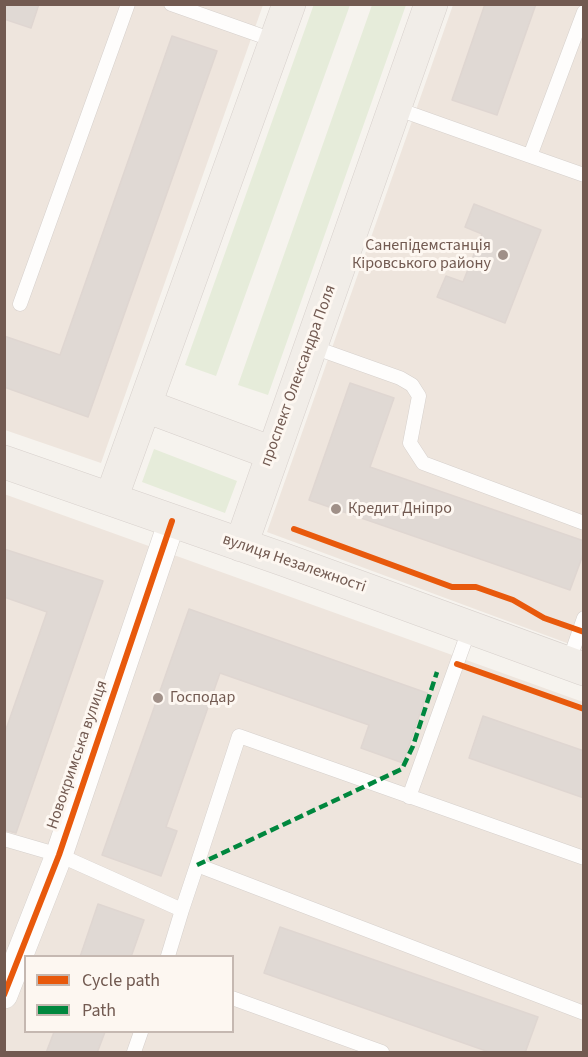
<!DOCTYPE html>
<meta charset="utf-8">
<style>
body{margin:0}
#map{position:relative;width:588px;height:1057px;overflow:hidden;background:#f6f3ee;font-family:"Source Sans 3",sans-serif}
canvas{display:block}
.frame{position:absolute;inset:0;border:6px solid #725a51;pointer-events:none}
.legend{position:absolute;left:24px;top:955px;width:210px;height:78px;box-sizing:border-box;background:#fdf7f1;border:2px solid #c5b8b1;margin:0;padding:8px 10px;list-style:none;font-size:18px;color:#725a51}
.legend li{display:flex;align-items:center;gap:12px;height:30px}
.legend b{width:30px;border:2px solid #c5b8b1}
</style>
<div id="map">
<canvas width="588" height="1057"></canvas>
<div class="frame"></div>
<ul class="legend">
<li><b style="height:8px;background:#e8590c"></b>Cycle path</li>
<li><b style="height:8px;background:#00873e"></b>Path</li>
</ul>
</div>
<script>
const c = document.querySelector('canvas').getContext('2d');
c.lineJoin = 'round';
function fill(path, color) { c.fillStyle = color; c.fill(path, 'evenodd'); }
function stroke(path, color, width, dash) { c.strokeStyle = color; c.lineWidth = width; c.lineCap = dash ? 'butt' : 'round'; c.setLineDash(dash || []); c.stroke(path); }
function drawText(font, color, halo, rows, align = 'center') {
  c.font = font + ' "Source Sans 3",sans-serif'; c.lineWidth = 6; c.setLineDash([]); c.textBaseline = 'middle'; c.strokeStyle = halo; c.fillStyle = color; for (const [text, x, y, turn = 0] of rows) {
    c.save(); c.translate(x, y); c.rotate((+turn || 0) * Math.PI / 180); c.textAlign = isNaN(turn) ? turn : align; if (halo) c.strokeText(text, 0, 0); c.fillText(text, 0, 0); c.restore();
  }
}
fill(new Path2D(`
 M5,5H263L101,463L5,430Z
 M453,5H583V649L267,532Z
 M4,494L583,702V1052H5ZM26,956H232V1032H26Z`), '#eee5dd');
fill(new Path2D(`
 M314,4L350,5L216,376L185,365Z
 M372,5H406L268,395L238,385Z
 M154,449L237,481L225,513L142,482Z`), '#e6ecda');
const building = new Path2D(`
 M4,4H39L31,28L4,19Z
 M485,4H536L497,115L452,100Z
 M172,36L217,51L88,417L4,387V336L60,355Z
 M474,204L541,230L505,323L437,297L446,276L463,282L482,234L465,227Z
 M350,383L394,398L370,467L584,541V552L570,590L309,500Z
 M4,549L103,581L16,833L4,830V735L47,612L4,597Z
 M189,609L427,693L403,763L361,748L369,725L220,673L166,827L177,831L161,876L102,855Z
 M483,716L584,751V798L469,758Z
 M98,904L144,920L131,957H80Z
 M280,927L538,1017L525,1053H492L264,973Z
 M54,1032H105L97,1053H46Z`);
fill(building, '#e0d9d4');
stroke(building, '#dfd6d1', 1.5);
const lane = new Path2D(`
 M171,4L276,41
 M395,108L530,156L584,12
 M530,156L584,175
 M20,304L128,4
 M310,346L400,378L412,385L419,396L410,443L423,463L584,523
 M568,664L584,618
 M409,797L470,627
 M4,839L59,855L182,910L168,956
 M584,858L239,736L197,865L584,1013
 M182,910L197,865
 M232,998L382,1052
 M134,1052L141,1032`);
const street = new Path2D(`
 M4,995L59,855L172,521`);
const primary = new Path2D(`
 M146,406L272,453
 M4,462L285,560L584,669
 M111,499L289,4
 M241,545L431,4`);
stroke(lane, '#d6d0cc', 15);
stroke(street, '#d6d0cc', 28);
stroke(primary, '#d7d0cc', 34);
stroke(lane, '#fefdfc', 14);
stroke(street, '#fefdfc', 27);
stroke(primary, '#f1ede8', 33);
stroke(new Path2D(`
 M197,865L402,769L413,746L437,672`), '#00873e', 4.5, [9, 4.5]);
stroke(new Path2D(`
 M294,529L452,587H476L513,600L544,618L584,632
 M457,664L584,709
 M4,995L59,855L172,521`), '#e8590c', 6);
for (const [x, y, r, color] of [
 [503,255,6,"#a09088"],
 [336,509,6,"#a09088"],
 [158,698,6,"#a09088"]
]) { const dot = new Path2D(); dot.arc(x, y, r, 0, 2 * Math.PI); c.fillStyle = color; c.fill(dot); stroke(dot, '#fdf7f1', 2); }
drawText('16px', '#725a51', '#fdf7f1', [
 ["Санепідемстанція",491,246,"right"],
 ["Кіровського району",491,264,"right"],
 ["Кредит Дніпро",348,509],
 ["Господар",170,698]
], 'left');
drawText('16px', '#725a51', '#fdf7f1', [
 ["проспект Олександра Поля",299,376,-70],
 ["вулиця Незалежності",294,564,19],
 ["Новокримська вулиця",78,755,-71]
]);
</script>
